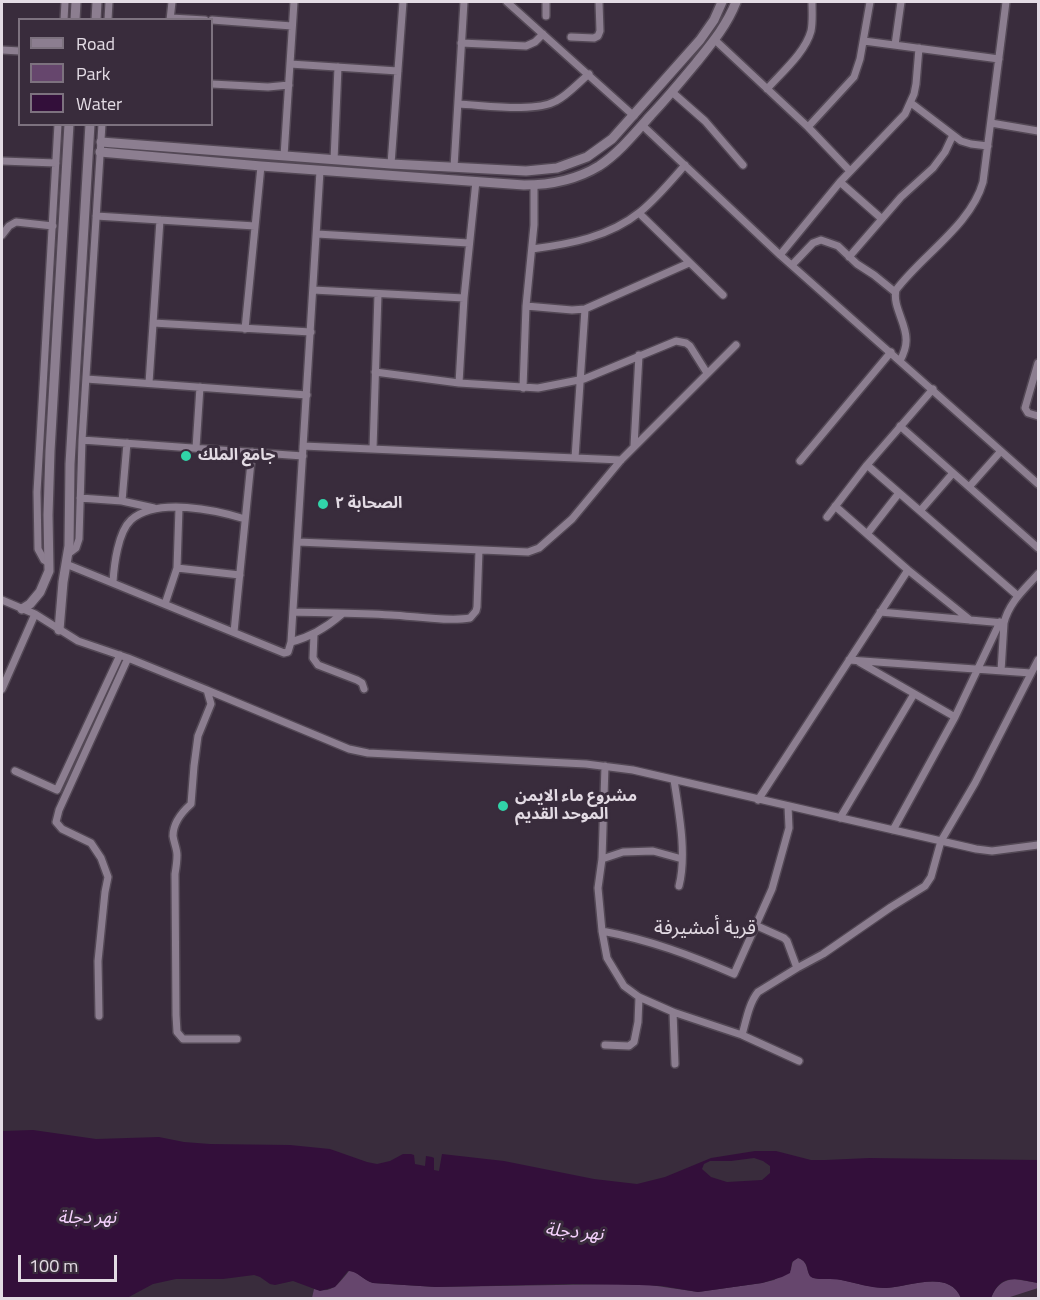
<!DOCTYPE html>
<meta charset="utf-8">
<style>
body{margin:0}
#map{position:relative;width:1040px;height:1300px;overflow:hidden;background:#392c3c;font-family:"Titillium Web",sans-serif}
canvas{display:block}
.frame{position:absolute;inset:0;border:3px solid #e3dbe4;pointer-events:none}
.legend{position:absolute;left:18px;top:18px;width:195px;height:108px;box-sizing:border-box;background:#392c3c;border:2px solid #7d727f;margin:0;padding:8px 10px;list-style:none;font-size:18px;color:#e3dbe4}
.legend li{display:flex;align-items:center;gap:12px;height:30px}
.legend b{width:30px;border:2px solid #7d727f}
.scale{position:absolute;left:18px;top:1255px;width:99px;height:27px;box-sizing:border-box;border:3px solid #e3dbe4;border-top:0;padding-left:8px;font-size:18px;line-height:21px;white-space:nowrap;color:#e3dbe4;-webkit-text-stroke:4px #392c3c;paint-order:stroke}
</style>
<div id="map">
<canvas width="1040" height="1300"></canvas>
<div class="frame"></div>
<ul class="legend">
<li><b style="height:8px;background:#8c7e90"></b>Road</li>
<li><b style="height:16px;background:#66466d"></b>Park</li>
<li><b style="height:16px;background:#330f3a"></b>Water</li>
</ul>
<div class="scale">100 m</div>
</div>
<script>
const c = document.querySelector('canvas').getContext('2d');
c.lineJoin = 'round';
function fill(path, color) { c.fillStyle = color; c.fill(path, 'evenodd'); }
function stroke(path, color, width, dash) { c.strokeStyle = color; c.lineWidth = width; c.lineCap = dash ? 'butt' : 'round'; c.setLineDash(dash || []); c.stroke(path); }
function drawText(font, color, halo, rows, align = 'center') {
  c.font = font + ' "Titillium Web","Noto Sans Arabic",sans-serif'; c.lineWidth = 6; c.setLineDash([]); c.textBaseline = 'middle'; c.strokeStyle = halo; c.fillStyle = color; for (const [text, x, y, turn = 0] of rows) {
    c.save(); c.translate(x, y); c.rotate((+turn || 0) * Math.PI / 180); c.textAlign = isNaN(turn) ? turn : align; if (halo) c.strokeText(text, 0, 0); c.fillText(text, 0, 0); c.restore();
  }
}
fill(new Path2D(`
 M798,1258C811,1262 804,1275 814,1278C821,1280 830,1278 837,1279C853,1282 867,1287 884,1288C907,1288 949,1268 961,1298H312L314,1289C333,1294 338,1284 349,1271C357,1270 363,1280 373,1283L436,1287L618,1284L650,1285L698,1292L762,1283L774,1280L791,1270C792,1264 792,1260 798,1258Z
 M1015,1279L1038,1283V1288L1007,1298H991C996,1286 1002,1280 1015,1279Z`), '#66466d');
fill(new Path2D(`
 M33,1130L96,1139L159,1137L184,1142L210,1144L290,1145L330,1149L367,1162L377,1164L390,1161L403,1154H411L414,1155L415,1164L425,1166L426,1156L432,1157L434,1158V1170L439,1171L442,1154L504,1161L594,1179L637,1184L665,1177L711,1158L755,1151H776L811,1160H825L869,1158L1038,1160V1283C1016,1279 1001,1273 991,1298H961C949,1269 909,1287 886,1288C870,1288 856,1283 841,1280C832,1278 821,1280 813,1278C805,1275 811,1262 798,1258L792,1262L790,1273L782,1277L762,1283L698,1292L662,1286L639,1285L572,1284L436,1287L373,1283C363,1280 356,1270 348,1271L335,1287L320,1291L293,1281L275,1285L270,1284L260,1277L254,1275L223,1279H176L153,1284L127,1298H2V1131ZM754,1158L763,1161L770,1166V1173L762,1180L727,1182L711,1177L702,1169L704,1164L710,1161H731Z`), '#330f3a');
const street = new Path2D(`
 M507,2L634,116
 M546,16V2
 M171,18L205,20
 M64,20L65,2
 M108,20L109,2
 M170,20L172,2
 M212,20L292,26
 M571,37L594,38L598,36L600,31L599,2
 M715,40L808,127L850,171
 M864,41L999,59
 M461,43L526,46L535,42L543,34
 M895,45L901,2
 M2,50L20,51
 M290,64L398,71
 M212,84L268,87L289,85
 M767,89C781,73 805,53 811,31C813,21 812,11 812,2
 M672,92L705,121L743,165
 M911,103L961,141L971,144L988,146
 M458,104C484,105 534,113 556,101C568,95 578,83 589,74
 M991,123L1038,131
 M642,125L780,255L1038,484
 M808,127L854,77L860,59L870,2
 M284,156L294,2
 M334,160L338,67
 M2,161L56,163
 M391,164L403,2
 M454,167L464,2
 M840,182L882,219
 M639,213L723,295
 M96,216L255,226
 M317,234L469,243
 M2,235L9,226L16,222L53,226
 M532,249C570,244 609,237 640,212C657,198 671,181 685,165
 M780,255L840,182L905,114L914,94L916,84L919,48
 M849,257L901,197L933,168L945,152L953,135
 M792,265L813,243L821,240L838,246L857,264L874,275L895,292
 M313,290L464,298
 M526,306L572,310L585,309L689,263
 M153,323L311,332
 M245,329L261,166
 M900,361C903,355 906,349 906,342C908,325 892,307 896,290C922,255 971,225 983,182L1006,2
 M1038,363L1025,408L1028,413L1038,416
 M375,372L459,383L538,388L584,379L676,341L686,343L690,346L707,373
 M86,379L307,395
 M149,383L160,220
 M459,383L464,298L476,181
 M523,388L526,306L534,225V185
 M900,426L1038,548
 M82,440L303,456
 M127,443L122,501L154,508
 M303,446L621,460
 M634,446L639,355
 M196,448L200,387
 M373,449L378,294
 M575,458L585,309
 M800,461L891,352
 M867,465L1018,596
 M969,487L1001,451
 M80,498L122,501
 M835,506L908,570L970,620
 M920,511L953,473
 M827,517L867,465L933,389
 M867,534L899,493
 M298,542L528,552L539,548L572,519L621,460L736,345
 M68,554L76,548L79,539L82,440L102,124
 M49,563L44,560L38,549L37,492L58,124
 M66,564L284,653L288,652L291,642L320,171
 M177,568L240,575
 M113,582C114,565 118,532 131,520C157,497 216,510 245,519
 M2,600L35,614L78,641L128,658L207,690L211,704L198,736L194,766L191,804C182,812 173,823 173,836C174,843 177,849 177,855C177,861 176,868 175,874L176,1015L177,1032L183,1039H237
 M165,604L177,568L179,508
 M293,612C326,613 358,613 391,615C413,616 449,622 470,618L476,611L477,607L479,550
 M880,612L1004,623
 M234,632L252,452
 M314,634L313,658L318,665L357,680L362,683L364,689
 M291,642C311,637 327,627 342,614
 M849,660L1031,673
 M859,662L955,717
 M1001,671L1004,623C1009,602 1025,589 1038,574
 M2,689L35,614
 M207,690L349,749L368,753L586,764L633,770L976,849L992,851L1038,845
 M605,766L602,859L598,888L602,931L607,958L624,986L639,997L673,1012L742,1035C746,1021 749,1003 758,992L797,968L823,954L891,907L925,886L931,877L941,841L975,783L1038,660
 M15,771L57,790L120,655
 M674,780C679,813 687,854 679,886
 M758,800L908,570
 M840,818L914,694
 M893,830L955,717L1000,622
 M602,859L623,852L653,851L682,859
 M755,925L784,938L787,941L797,968
 M602,931C650,940 690,955 734,974L772,889L789,828L788,806
 M673,1012L675,1064
 M99,1016L98,961L105,892L108,877L101,858L91,843L62,829L56,822L59,810L128,658
 M742,1035L799,1061
 M605,1045L629,1046L634,1042L638,1022L639,997`);
const secondary = new Path2D(`
 M75,20L76,2
 M96,20L97,2
 M101,142L391,164L526,171L557,168L587,157L612,139L700,40L714,20L722,2
 M100,152L261,166L524,185C551,185 576,180 599,166C619,153 635,133 651,115C667,98 682,80 696,63C712,43 727,25 736,2
 M22,609L30,604L40,592L49,571L48,515L50,451L69,124
 M59,630L63,582L69,546L70,464L90,124`);
stroke(street, '#534855', 10);
stroke(secondary, '#534855', 12);
stroke(street, '#8c7e90', 7);
stroke(secondary, '#8c7e90', 9);
for (const [x, y, r, color] of [
 [186,456,6,"#31d4a9"],
 [323,504,6,"#31d4a9"],
 [503,806,6,"#31d4a9"]
]) { const dot = new Path2D(); dot.arc(x, y, r, 0, 2 * Math.PI); c.fillStyle = color; c.fill(dot); stroke(dot, '#392c3c', 2); }
drawText('bold 16px', '#e3dbe4', '#392c3c', [
 ["جامع الملك",198,456],
 ["الصحابة ٢",335,504],
 ["مشروع ماء الايمن",515,797],
 ["الموحد القديم",515,815]
], 'left');
drawText('italic 18px', '#f5d1fd', '#392c3c', [
 ["نهر دجلة",87,1219],
 ["نهر دجلة",574,1233,5]
]);
drawText('20px', '#e3dbe4', '#392c3c', [
 ["قرية أمشيرفة",705,929]
]);
</script>
